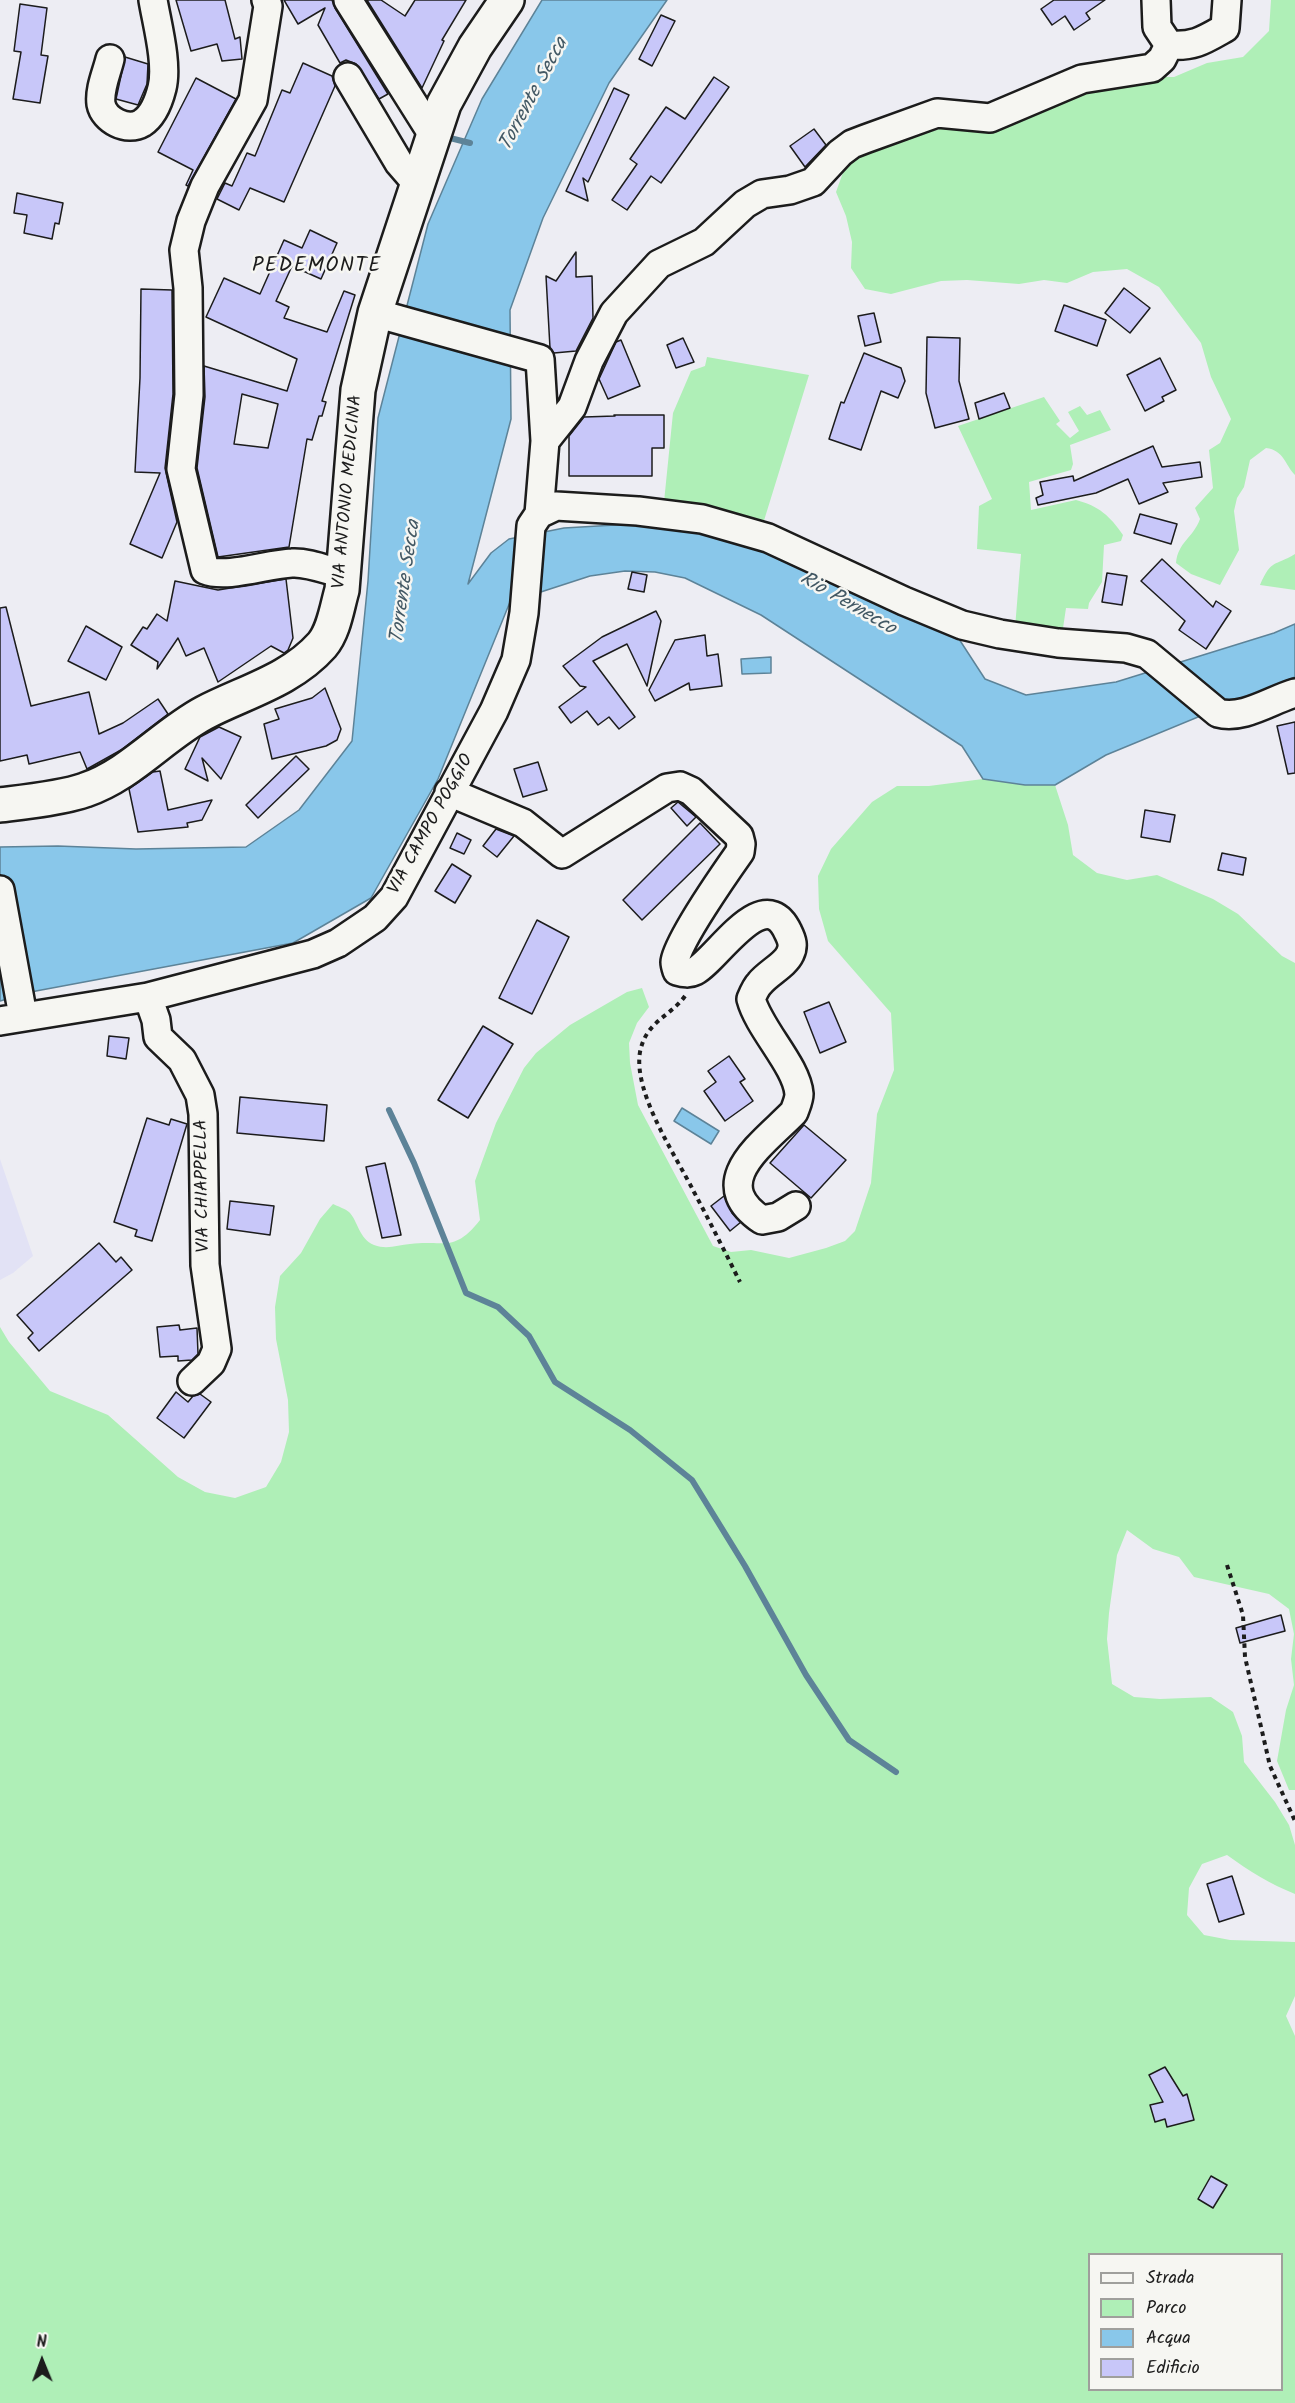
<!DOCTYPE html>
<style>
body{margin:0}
#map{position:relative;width:1295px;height:2403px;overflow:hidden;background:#ededf3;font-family:Kalam,sans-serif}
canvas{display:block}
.legend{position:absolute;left:1088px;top:2253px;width:195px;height:138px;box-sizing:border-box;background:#f6f6f2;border:2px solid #9f9f9c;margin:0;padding:8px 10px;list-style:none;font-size:18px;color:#1c1c1c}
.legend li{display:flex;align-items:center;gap:12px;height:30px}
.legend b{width:30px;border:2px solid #9f9f9c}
.north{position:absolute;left:12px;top:2331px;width:60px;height:60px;-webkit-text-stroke:4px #f6f6f2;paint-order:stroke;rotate:359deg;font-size:16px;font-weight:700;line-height:24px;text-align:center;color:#1c1c1c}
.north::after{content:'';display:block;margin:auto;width:21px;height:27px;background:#1c1c1c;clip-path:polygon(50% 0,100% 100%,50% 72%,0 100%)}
</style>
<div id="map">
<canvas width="1295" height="2403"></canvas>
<ul class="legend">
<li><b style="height:8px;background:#f6f6f2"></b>Strada</li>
<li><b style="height:16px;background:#afefb7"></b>Parco</li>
<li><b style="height:16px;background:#89c7ea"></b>Acqua</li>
<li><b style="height:16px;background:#c8c7f9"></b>Edificio</li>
</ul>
<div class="north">N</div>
</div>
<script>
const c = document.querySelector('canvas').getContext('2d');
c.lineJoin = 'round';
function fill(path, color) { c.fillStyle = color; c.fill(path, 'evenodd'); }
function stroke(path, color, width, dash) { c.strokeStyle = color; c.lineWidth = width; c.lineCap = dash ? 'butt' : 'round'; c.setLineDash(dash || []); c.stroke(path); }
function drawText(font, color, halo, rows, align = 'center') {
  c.font = font + ' Kalam,sans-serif'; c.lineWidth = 5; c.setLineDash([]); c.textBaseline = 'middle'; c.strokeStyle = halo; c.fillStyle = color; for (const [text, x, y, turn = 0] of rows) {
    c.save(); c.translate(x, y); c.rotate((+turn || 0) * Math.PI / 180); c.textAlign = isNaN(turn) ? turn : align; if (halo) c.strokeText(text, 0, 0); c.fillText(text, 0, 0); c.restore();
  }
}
fill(new Path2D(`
 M0,1159L33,1256L13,1273L0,1280Z`), '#e2e2f5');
fill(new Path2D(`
 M1271,0H1295V475C1285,465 1284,450 1266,448L1250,460L1244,487L1237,498L1234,511L1239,550L1220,585L1191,574L1176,563C1178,542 1193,538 1200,519L1195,508L1213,488L1209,450L1220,443L1231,419L1211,377L1201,343L1159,287L1127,269L1093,272L1067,283L1044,280L1019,284L967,280L941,281L891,294L865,289L851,268L852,242L846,216L836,192L845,167L855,151L1141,77H1174L1207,63L1243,57L1269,31Z
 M707,357L809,375L762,527L664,502L673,413L691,371L705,366Z
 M1044,397L1060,421L1056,424L1070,438L1079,431L1068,412L1080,406L1087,415L1100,410L1111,430L1070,445L1073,464L1071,470L1029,482L1031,510L1076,500C1099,506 1110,516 1123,535L1121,541L1104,545L1102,582L1089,603L1088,609L1066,608L1062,635L1015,628L1021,554L977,549L979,506L992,499L958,426Z
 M1295,554V590L1260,585C1272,558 1274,567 1295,554Z
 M983,779L1025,785H1055L1068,825L1073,855L1097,873L1127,880L1157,875L1213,899L1238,914L1282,956L1295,963V1790H1289L1277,1761L1286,1710L1294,1685L1291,1659L1294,1634L1289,1609L1269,1594L1194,1577L1179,1557L1153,1549L1127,1530L1117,1555L1109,1613L1107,1639L1112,1684L1134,1697L1160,1699L1211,1697L1233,1712L1242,1736L1244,1762L1275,1802L1289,1825L1295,1845V1894C1270,1884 1249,1871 1227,1855L1202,1864L1189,1888L1187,1915L1204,1935L1230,1940L1295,1942V1996L1286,2016L1295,2036V2403H0V1327L9,1342L50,1391L108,1415L178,1477L205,1492L235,1498L266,1487L281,1462L289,1432L288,1400L276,1339L275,1307L280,1276L301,1253L320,1219L333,1204C337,1206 346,1209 349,1212C358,1221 359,1239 374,1245C387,1250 398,1245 410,1244C445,1240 454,1253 480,1220L475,1181L496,1123L524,1068L536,1053L570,1025L627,992L642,988L649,1007L637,1023L629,1043L630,1063L638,1105L713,1246L731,1252L751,1250L789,1258L826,1248L845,1241L855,1231L871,1183L877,1114L894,1070L891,1013L828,941L819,909L818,876L831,849L851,826L872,802L897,786H929ZM1090,2254H1282V2390H1090Z`), '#afefb7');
const water = new Path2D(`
 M542,0H667L609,83L543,218L510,310L511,419L468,584L491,553L509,539L564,528L632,524L712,535L765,550L959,639L985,679L1026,695L1116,682L1274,633L1295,624V677L1106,755L1055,785H1025L983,779L962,746L761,615L685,578L655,572L625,571L590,576L510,602L438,779L371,898L293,943L36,991L0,1001V847L58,846L136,849L246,847L299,810L352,741L368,581L378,418L428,224L482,99Z
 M771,657V673L742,674L741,659Z
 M682,1108L719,1131L711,1144L674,1121Z`);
fill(water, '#89c7ea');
stroke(water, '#5d8398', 1.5);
stroke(new Path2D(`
 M450,138L470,143
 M389,1110L414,1163L466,1293L498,1307L529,1336L555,1382L630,1430L692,1480L745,1566L806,1675L849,1740L896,1772`), '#5d8398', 6);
const building = new Path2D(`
 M176,0H225L235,39L240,37L242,59L222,61L217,44L191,51Z
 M284,0H332L335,8L388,94L379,99L356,64L346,60L340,63L318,25L325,8L298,24Z
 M367,0H381L405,16L415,0H466L442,40L444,41L422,88Z
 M1054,0H1105L1086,13L1090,19L1074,30L1065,16L1052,25L1041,9Z
 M20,4L47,8L41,55L48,56L40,103L13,99L21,52L14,51Z
 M661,15L675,21L652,66L639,59Z
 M125,57L148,64L147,84L138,105L116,99Z
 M303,63L332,76L335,86L284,202L250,188L239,210L217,199L225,183L232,186L247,153L255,156L282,90L290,93Z
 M714,77L729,87L661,183L651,176L627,210L612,200L637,164L630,159L666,107L685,119Z
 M196,78L236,99L188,186L186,185L193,170L158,152Z
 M614,88L629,95L588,182L583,178L588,201L566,191Z
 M814,129L826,145L805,167L790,146Z
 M17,193L63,203L59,224L55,223L52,239L24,233L27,215L14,213Z
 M310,230L337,243L321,279L292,266L276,301L289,307L284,318L327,332L344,291L355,295L322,401L326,402L322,416H319L312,440L307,439L289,547L218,557L197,468L205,397L204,366L287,391L297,359L206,317L224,278L260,294L284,240L302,248ZM242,394L278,404L268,448L234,444Z
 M576,252V277L592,276L593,318L576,351L554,353L550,348L546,276L556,281Z
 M1124,288L1150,308L1130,333L1105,313Z
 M141,289L172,290L173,394L165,468L177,522L162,558L130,544L160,473L135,472L140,378Z
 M1064,305L1106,320L1097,346L1055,331Z
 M874,313L881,342L865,346L858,316Z
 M927,337L960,338L959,381L969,419L935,428L926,393Z
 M683,338L694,362L676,368L667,345Z
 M621,340L640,386L608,399L599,379L616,342Z
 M864,353L901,368L905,381L898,398L881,391L861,450L829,439L841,402L844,403Z
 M1160,358L1176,390L1162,397L1164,401L1145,411L1127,375Z
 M1004,393L1010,408L979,419L975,403Z
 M614,415H664V448H652V476H569V436L584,417L615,416Z
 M1153,446L1162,467L1200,462L1202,477L1163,483L1168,492L1139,504L1128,479L1096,493L1038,505L1036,498L1043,495L1040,482L1073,476L1074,481Z
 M1140,514L1177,524L1171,544L1134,533Z
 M1162,559L1213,607L1216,601L1231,611L1206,649L1179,630L1185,621L1141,581Z
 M632,572L647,575L644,592L628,589Z
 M1107,573L1127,576L1122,605L1102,602Z
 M286,579L293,638L288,650L284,653L271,646L218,682L204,648L186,656L178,638L157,669L158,662L131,645L143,627L147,629L157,614L167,621L175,581L218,590Z
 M6,607L31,706L89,692L99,734L123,723L158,699L168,714L121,750L87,769L80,752L29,764L27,755L0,761V608Z
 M656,611L661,621L647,686L627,644L593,661L635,717L619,729L609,717L598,725L587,711L571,723L559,707L586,687L580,686L563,666L602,637Z
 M86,626L122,647L106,680L68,661Z
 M705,635L707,656L718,654L722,686L690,690L689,683L655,701L649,690L675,640Z
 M325,688L341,729L337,740L326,746L272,759L264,724L279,719L275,709L312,698Z
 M1295,722V773L1288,774L1277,726Z
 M219,727L241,737L221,779L202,758L208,781L185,769L200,737Z
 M296,756L309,769L258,818L246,805Z
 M538,762L547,790L523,797L514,769Z
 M160,771L168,810L212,800L202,820L187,823L188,827L138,832L129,789L153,772Z
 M678,802L696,817L687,826L671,808Z
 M1145,810L1175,815L1170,842L1141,837Z
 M700,823L720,844L642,920L623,900Z
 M496,829L514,836L497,857L483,846Z
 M457,833L471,840L464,854L450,848Z
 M1222,853L1246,858L1243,875L1218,870Z
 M452,864L471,876L455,903L435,891Z
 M537,920L569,937L532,1014L499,998Z
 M829,1002L846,1042L820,1053L804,1012Z
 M483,1026L513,1044L468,1118L438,1100Z
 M109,1036L129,1038L126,1059L107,1056Z
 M729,1056L745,1079L740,1082L753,1101L725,1121L704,1091L716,1082L708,1071Z
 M240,1097L327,1105L324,1141L237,1133Z
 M147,1118L169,1125L171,1119L187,1124L152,1241L135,1236L137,1230L114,1222Z
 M804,1125L846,1160L811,1198L770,1163Z
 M385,1163L401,1235L382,1238L366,1167Z
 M724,1196L732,1213L741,1222L730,1231L711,1206Z
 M230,1201L274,1206L270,1235L227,1229Z
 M99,1243L116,1262L121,1257L132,1270L39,1351L28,1338L33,1333L17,1315Z
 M179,1325L180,1330L197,1328L198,1354L192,1360L178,1361V1356L160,1357L157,1327Z
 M176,1392L188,1402L193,1396L200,1394L211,1402L184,1438L157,1418Z
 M1281,1615L1285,1631L1240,1643L1236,1628Z
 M1232,1876L1244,1914L1219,1922L1207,1884Z
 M1165,2067L1183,2096L1187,2094L1194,2120L1167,2127L1165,2119L1155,2122L1150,2105L1163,2102L1149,2075Z
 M1211,2176L1227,2185L1213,2208L1198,2199Z`);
fill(building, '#c8c7f9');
stroke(building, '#1c1c1c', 1.5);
const minor = new Path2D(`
 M266,0L268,6L253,100L205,186L191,221L184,250L188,288L189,395L181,469L205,570C227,579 267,564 292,563C308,562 327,570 343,574
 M348,0L433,135
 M1156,0L1157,27L1169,45
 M1169,45C1194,47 1204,40 1225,28L1227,0
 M110,59C107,72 99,89 101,104C104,120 127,132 142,123C153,116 159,100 162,88C168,64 157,24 153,0
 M348,77L399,163L418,185
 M375,313L540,359L545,441L539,514
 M545,441L572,407L589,361L614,313L659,264L704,242L745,204L762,194L790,190L813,182L840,153L852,144L865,139L937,113L990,118L1082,79L1152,68L1162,59L1169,45
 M449,792L523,823L562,854L667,788L680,786L691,791L739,836L741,844L740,852C728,869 674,946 675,962C675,965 676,968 677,971C684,973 689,974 695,971C717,960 764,880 788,932C792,940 794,946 790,954C785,965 768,973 760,983C756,987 753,994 751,999C759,1029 797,1066 799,1094C799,1100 796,1106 794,1112C764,1143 705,1182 762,1220L778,1217L796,1206
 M0,890L23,1016
 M148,997L156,1020L158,1037L182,1060L200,1095L203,1114L205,1265L217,1349L211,1363L192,1381
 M0,1021L148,997L313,954L338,943L375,918L394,897L494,711L516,660L524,613L531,526L539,514L556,506L638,511L702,519L768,538L904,601L962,625L1000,634L1058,643L1126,648L1147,654L1218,713C1243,720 1271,700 1295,693`);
const major = new Path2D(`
 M0,805C24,802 63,798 85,790C130,775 163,735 204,713C244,692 290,681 322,645C334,631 337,607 342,590L358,390L375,313L444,104L475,47L507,0`);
stroke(minor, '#1c1c1c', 32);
stroke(major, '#1c1c1c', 38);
stroke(new Path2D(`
 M685,996C670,1017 646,1021 640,1052C633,1093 676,1156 694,1192C710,1222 725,1252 740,1282
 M1227,1565L1243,1615L1245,1657L1270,1766L1295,1821`), '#1c1c1c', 4, [4.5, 4.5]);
stroke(minor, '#f6f6f2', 27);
stroke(major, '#f6f6f2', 33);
drawText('18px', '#1c1c1c', '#f6f6f2', [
 ["VIA ANTONIO MEDICINA",349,492,-85],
 ["VIA CAMPO POGGIO",432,825,-61],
 ["VIA CHIAPPELLA",204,1186,-91]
]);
drawText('italic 20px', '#425864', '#f6f6f2', [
 ["Torrente Secca",535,95,-62],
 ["Torrente Secca",407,582,-82],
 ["Rio Pernecco",847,605,30]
]);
c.letterSpacing = '1.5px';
drawText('21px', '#1c1c1c', '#f6f6f2', [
 ["PEDEMONTE",317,267]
]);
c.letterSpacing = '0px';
</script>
